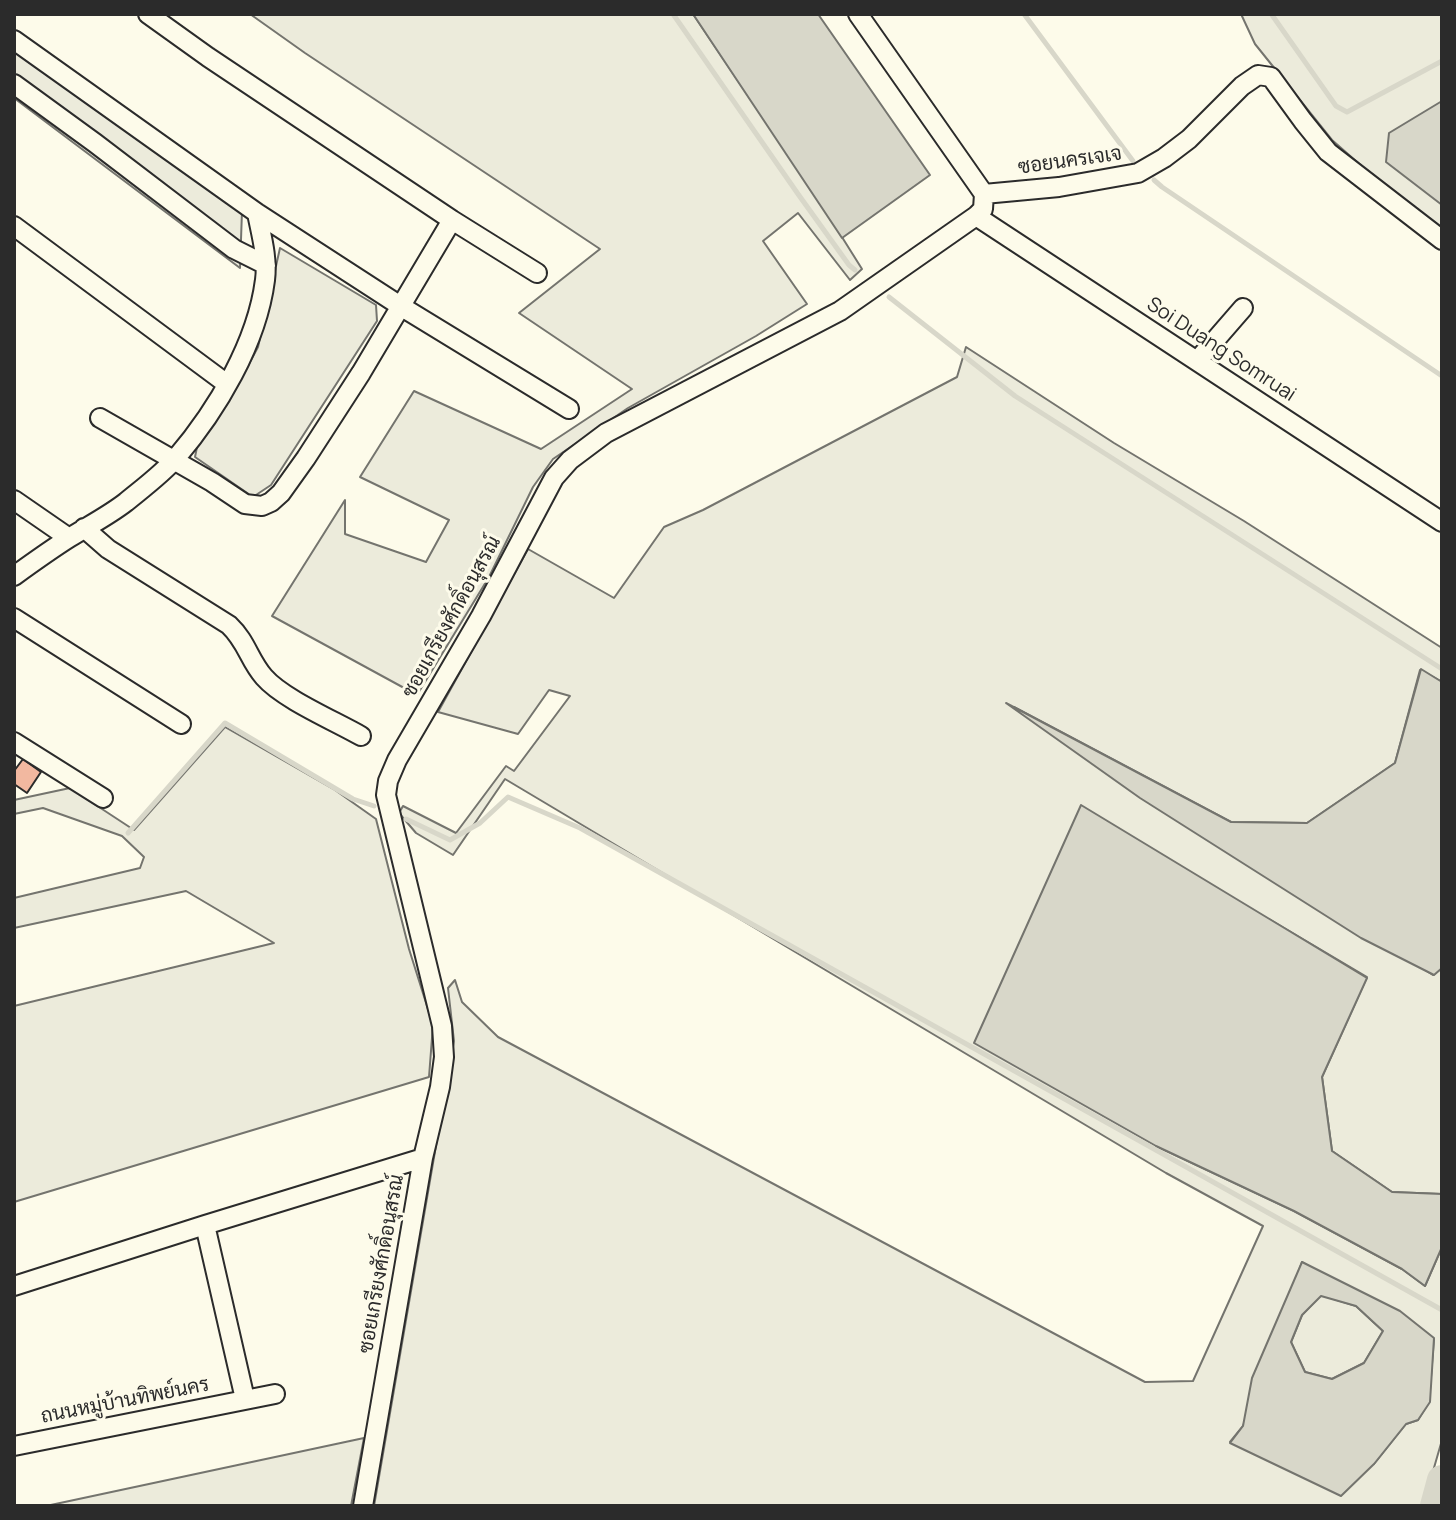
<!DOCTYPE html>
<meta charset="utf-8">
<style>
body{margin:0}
#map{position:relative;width:1456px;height:1520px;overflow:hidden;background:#fdfbea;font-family:Manrope,sans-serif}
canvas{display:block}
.frame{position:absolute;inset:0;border:16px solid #2b2b2b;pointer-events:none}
</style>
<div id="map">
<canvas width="1456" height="1520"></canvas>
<div class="frame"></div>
</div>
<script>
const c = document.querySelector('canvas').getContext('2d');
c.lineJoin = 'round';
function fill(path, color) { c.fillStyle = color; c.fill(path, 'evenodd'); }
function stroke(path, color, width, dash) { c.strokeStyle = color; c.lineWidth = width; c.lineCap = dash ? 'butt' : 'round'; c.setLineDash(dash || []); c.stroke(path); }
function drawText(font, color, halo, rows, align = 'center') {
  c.font = font + ' Manrope,Sarabun,sans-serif'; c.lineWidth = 6; c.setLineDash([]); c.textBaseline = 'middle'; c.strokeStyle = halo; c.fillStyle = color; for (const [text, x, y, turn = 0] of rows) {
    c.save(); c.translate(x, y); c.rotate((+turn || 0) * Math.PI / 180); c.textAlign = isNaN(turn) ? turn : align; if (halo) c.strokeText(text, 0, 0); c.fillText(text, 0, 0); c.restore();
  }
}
const green = new Path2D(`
 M250,14H693L825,210L862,269L850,280L798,213L763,241L807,304L756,336L628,408L553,459L533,487L489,577L417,695L272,616L345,500V534L426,562L449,520L360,477L414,391L541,449L632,389L519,313L600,249L305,53Z
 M1241,14H1442V232L1372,180L1365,169L1332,140L1255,44Z
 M14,46L242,211L240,268L14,98Z
 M280,248L376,305L377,321L271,485L253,497L195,457L197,447L234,392L258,347Z
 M966,347L1114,443L1244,521L1442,648V682L1420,670L1395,763L1307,823L1231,822L1014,707L1433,975L1442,968V1194L1392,1192L1332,1151L1322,1077L1367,977L1269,919L1156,1146L1294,1211L1402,1269L1425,1286L1442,1247V1440L1423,1506H374L454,1041L448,988L455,980L462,1002L498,1037L1145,1382L1193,1381L1263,1226L1166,1173L505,779L453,855L416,833L399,813L403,806L456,833L506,766L514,771L570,696L549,690L518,734L438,712L528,549L614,598L664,527L703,510L957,377ZM1302,1262L1434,1339L1429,1402L1418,1420L1406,1424L1374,1464L1230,1442L1243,1426Z
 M225,727L335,790L376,819L409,949L433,1025L429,1077L14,1202V1006L274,943L186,891L14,928V898L140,868L144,857L122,836L43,808L14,814V800L70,788L134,830Z
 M1321,1295L1356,1306L1383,1331L1364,1363L1332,1379L1305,1372L1291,1342L1302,1315Z
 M364,1438L351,1506H46Z`);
fill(green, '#ecebdb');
stroke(green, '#74746e', 2);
const water = new Path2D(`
 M693,14H818L930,175L842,238Z
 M1442,101V205L1386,162L1389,133Z
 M1421,669L1442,682V968L1434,975L1361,938L1140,798L1006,703L1231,822L1307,823L1395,763Z
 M1081,805L1367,978L1322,1077L1332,1151L1392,1192L1442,1194V1247L1425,1286L1402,1269L1294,1211L1156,1146L974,1043Z
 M1302,1262L1400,1311L1434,1338L1430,1402L1418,1420L1406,1424L1374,1464L1341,1496L1230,1443L1243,1426L1252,1378ZM1321,1296L1356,1306L1383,1331L1364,1363L1332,1379L1305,1372L1291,1342L1302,1315Z`);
fill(water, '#d8d7c9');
stroke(water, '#74746e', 2);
stroke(new Path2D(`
 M673,14L798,194L849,265L855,270
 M1024,14L1133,161
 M1273,14L1272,15L1336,106L1347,112L1442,61
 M1154,180L1162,187L1442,376
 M889,297L1015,396L1442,669
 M406,819L450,840L480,823L508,797L580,828L1442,1310
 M128,833L225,723L353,799L374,806`), '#d8d7c9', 5);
stroke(new Path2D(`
 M1435,1506L1442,1480`), '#d8d7c9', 30);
const building = new Path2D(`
 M23,759L41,772L27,793L14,784V771Z`);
fill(building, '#f2b8a0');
stroke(building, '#2b2b2b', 2);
const minor = new Path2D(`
 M148,14L208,57L452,220L537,273
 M14,40L257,213L402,307L569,409
 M14,84L95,143L234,249L266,265
 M984,194L1059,187L1138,173L1164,158L1189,139L1242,86L1258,75L1271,77L1303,121L1328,152L1442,240
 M976,216L1442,522
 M14,226L227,384
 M1197,361L1243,308
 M100,418L212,482L245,504L262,506L271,502L281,493L306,458L361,373L452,220
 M14,500L69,538
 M84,528L108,549L229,625C247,642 249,660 264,677C283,699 335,721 361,736
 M14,576C32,563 50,550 69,538C88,526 108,516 126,502C143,488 162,474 176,458C217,410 257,343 265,280C268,258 261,234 257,213
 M14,618L181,724
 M14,742L103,798
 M205,1225L245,1399
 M14,1286L205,1225L423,1158
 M14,1446L275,1394
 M363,1506L423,1158L440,1087L444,1057L442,1026L386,795L388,781L397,760L481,616L554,478L570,460L606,433L840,311L976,216L983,209L984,194L858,14`);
stroke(minor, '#2b2b2b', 22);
stroke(minor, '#fdfbea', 18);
drawText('20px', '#2b2b2b', '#fdfbea', [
 ["ซอยนครเจเจ",1070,161,-8],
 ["Soi Duang Somruai",1221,350,33],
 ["ซอยเกรียงศักดิ์อนุสรณ์",452,617,-61],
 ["ซอยเกรียงศักดิ์อนุสรณ์",382,1264,-80],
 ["ถนนหมู่บ้านทิพย์นคร",125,1401,-11]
]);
</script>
